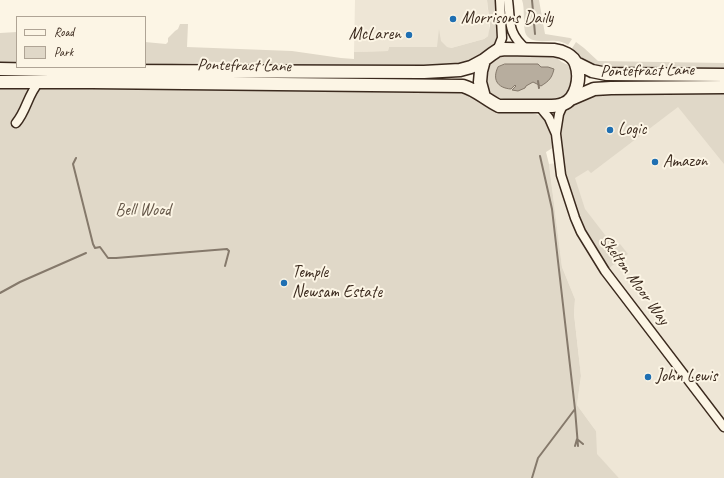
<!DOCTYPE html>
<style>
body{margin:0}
#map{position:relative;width:724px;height:478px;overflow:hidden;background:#fcf5e5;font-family:Caveat,sans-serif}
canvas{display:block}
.legend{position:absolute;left:16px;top:16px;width:130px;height:52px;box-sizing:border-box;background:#fcf5e5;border:1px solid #afa495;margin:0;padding:5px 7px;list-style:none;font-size:12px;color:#3b2a1e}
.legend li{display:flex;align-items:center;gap:8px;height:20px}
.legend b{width:20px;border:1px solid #afa495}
</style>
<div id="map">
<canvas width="724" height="478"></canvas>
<ul class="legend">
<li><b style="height:5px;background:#fcf5e5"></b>Road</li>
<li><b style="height:11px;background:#e0d8c8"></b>Park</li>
</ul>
</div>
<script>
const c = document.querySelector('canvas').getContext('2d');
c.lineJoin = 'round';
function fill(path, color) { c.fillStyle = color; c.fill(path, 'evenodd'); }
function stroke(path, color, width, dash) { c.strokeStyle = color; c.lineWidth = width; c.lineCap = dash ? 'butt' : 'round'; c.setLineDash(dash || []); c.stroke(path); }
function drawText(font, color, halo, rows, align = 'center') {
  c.font = font + ' Caveat,sans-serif'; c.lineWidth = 4; c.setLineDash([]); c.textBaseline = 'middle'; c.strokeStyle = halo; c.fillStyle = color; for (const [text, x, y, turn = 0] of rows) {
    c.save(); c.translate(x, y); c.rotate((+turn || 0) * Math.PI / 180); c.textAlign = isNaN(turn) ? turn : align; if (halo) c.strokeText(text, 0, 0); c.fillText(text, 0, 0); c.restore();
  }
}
fill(new Path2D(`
 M355,0H487L490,32L488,36L484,39L451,48L389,47L388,51L354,52Z
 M724,103V478H619L596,454V431L577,405L581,376L574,314L575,299L562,267L549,164L578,160L589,109Z`), '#eee6d6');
fill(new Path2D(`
 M487,0H497L500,41L472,62L446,66L253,65C217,59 181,65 145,65V42L166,44L168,42V38L175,31L178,29L180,24H188L187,47L292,51L341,58L354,59V52L388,51L389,47H437L439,29L441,41L447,47L451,48L484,39L488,36L490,26Z
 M522,0H539L545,34L570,38L572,39L568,45C565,43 560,41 556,41C546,40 529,45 525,32C523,22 525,8 522,0Z
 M17,32V65L0,64V33Z
 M576,42L584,48L598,61L724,63V71H707L690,68H677L663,70L603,69L585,63L571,50Z
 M501,56H556C559,61 564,64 570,65C574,72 574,78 571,85C564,103 545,100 529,100C510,100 479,102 487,73C489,64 492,59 501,56Z
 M156,86L466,92C477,97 485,109 497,112C513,115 538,106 546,123C550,130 551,139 554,147L546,152L549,164L562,267L575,299L574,314L581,376L577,405L596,431L597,454L619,478H0V88Z
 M724,87V164L678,107L591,173L588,170L575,178L585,209L615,248L620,244L628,254L605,271L568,199L557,124L568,102L582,93Z`), '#e0d8c8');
const water = new Path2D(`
 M505,64H538L541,67H548L554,69C552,78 549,81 541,86L533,82L526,86L525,88L518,91L512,90L516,86L515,85L511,89C497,88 492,79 498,67Z`);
fill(water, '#b7ad9e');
stroke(water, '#85796b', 1);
stroke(new Path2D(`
 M532,0L535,34
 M538,81L539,88
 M76,158L73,164L93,244L95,248L100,247L108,258H116L227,249L229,251L225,266
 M0,293L20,282L86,253
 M575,409L578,446
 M575,446L577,439L583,444
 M532,478L538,458L575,409L552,209L540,156`), '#85796b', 2);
const minor = new Path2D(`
 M508,0C511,23 507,32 526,49
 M497,51L502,38L500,0
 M539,106L549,118L556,134L561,175L575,218L581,232L605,271L724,427
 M16,123C27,110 27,96 39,82
 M556,133L559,114L563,105`);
const highway = new Path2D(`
 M576,63L592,71L607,74L724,75
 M0,69L98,71L424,72L460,70L471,67L484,60
 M0,82H92L463,86C477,90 486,100 499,106C513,106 526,106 539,106C547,106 556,107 563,104C577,99 581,77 576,64C573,55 562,51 554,50L505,49L498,50L492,54L484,60L481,71L480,82L484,97
 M573,98L594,89L611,88L724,87`);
stroke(minor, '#3b2a1e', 11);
stroke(highway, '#3b2a1e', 15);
stroke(minor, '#fcf5e5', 8);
stroke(highway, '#fcf5e5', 12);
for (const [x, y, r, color] of [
 [453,19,4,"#1f6fb2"],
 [409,35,4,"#1f6fb2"],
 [610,130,4,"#1f6fb2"],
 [655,162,4,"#1f6fb2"],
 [284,283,4,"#1f6fb2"],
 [648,377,4,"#1f6fb2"]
]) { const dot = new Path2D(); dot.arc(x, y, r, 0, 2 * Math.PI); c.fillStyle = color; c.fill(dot); stroke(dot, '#fcf5e5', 1.5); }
drawText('17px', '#3b2a1e', '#fcf5e5', [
 ["Morrisons Daily",461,19],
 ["McLaren",401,35,"right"],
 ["Logic",618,130],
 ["Amazon",663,162],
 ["Temple",292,273],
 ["Newsam Estate",292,293],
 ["John Lewis",656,377]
], 'left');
drawText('17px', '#3b2a1e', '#fcf5e5', [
 ["Pontefract Lane",244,66,1],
 ["Pontefract Lane",647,71,-1],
 ["Skelton Moor Way",634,280,54]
]);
drawText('17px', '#645648', '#fcf5e5', [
 ["Bell Wood",143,211]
]);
</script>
